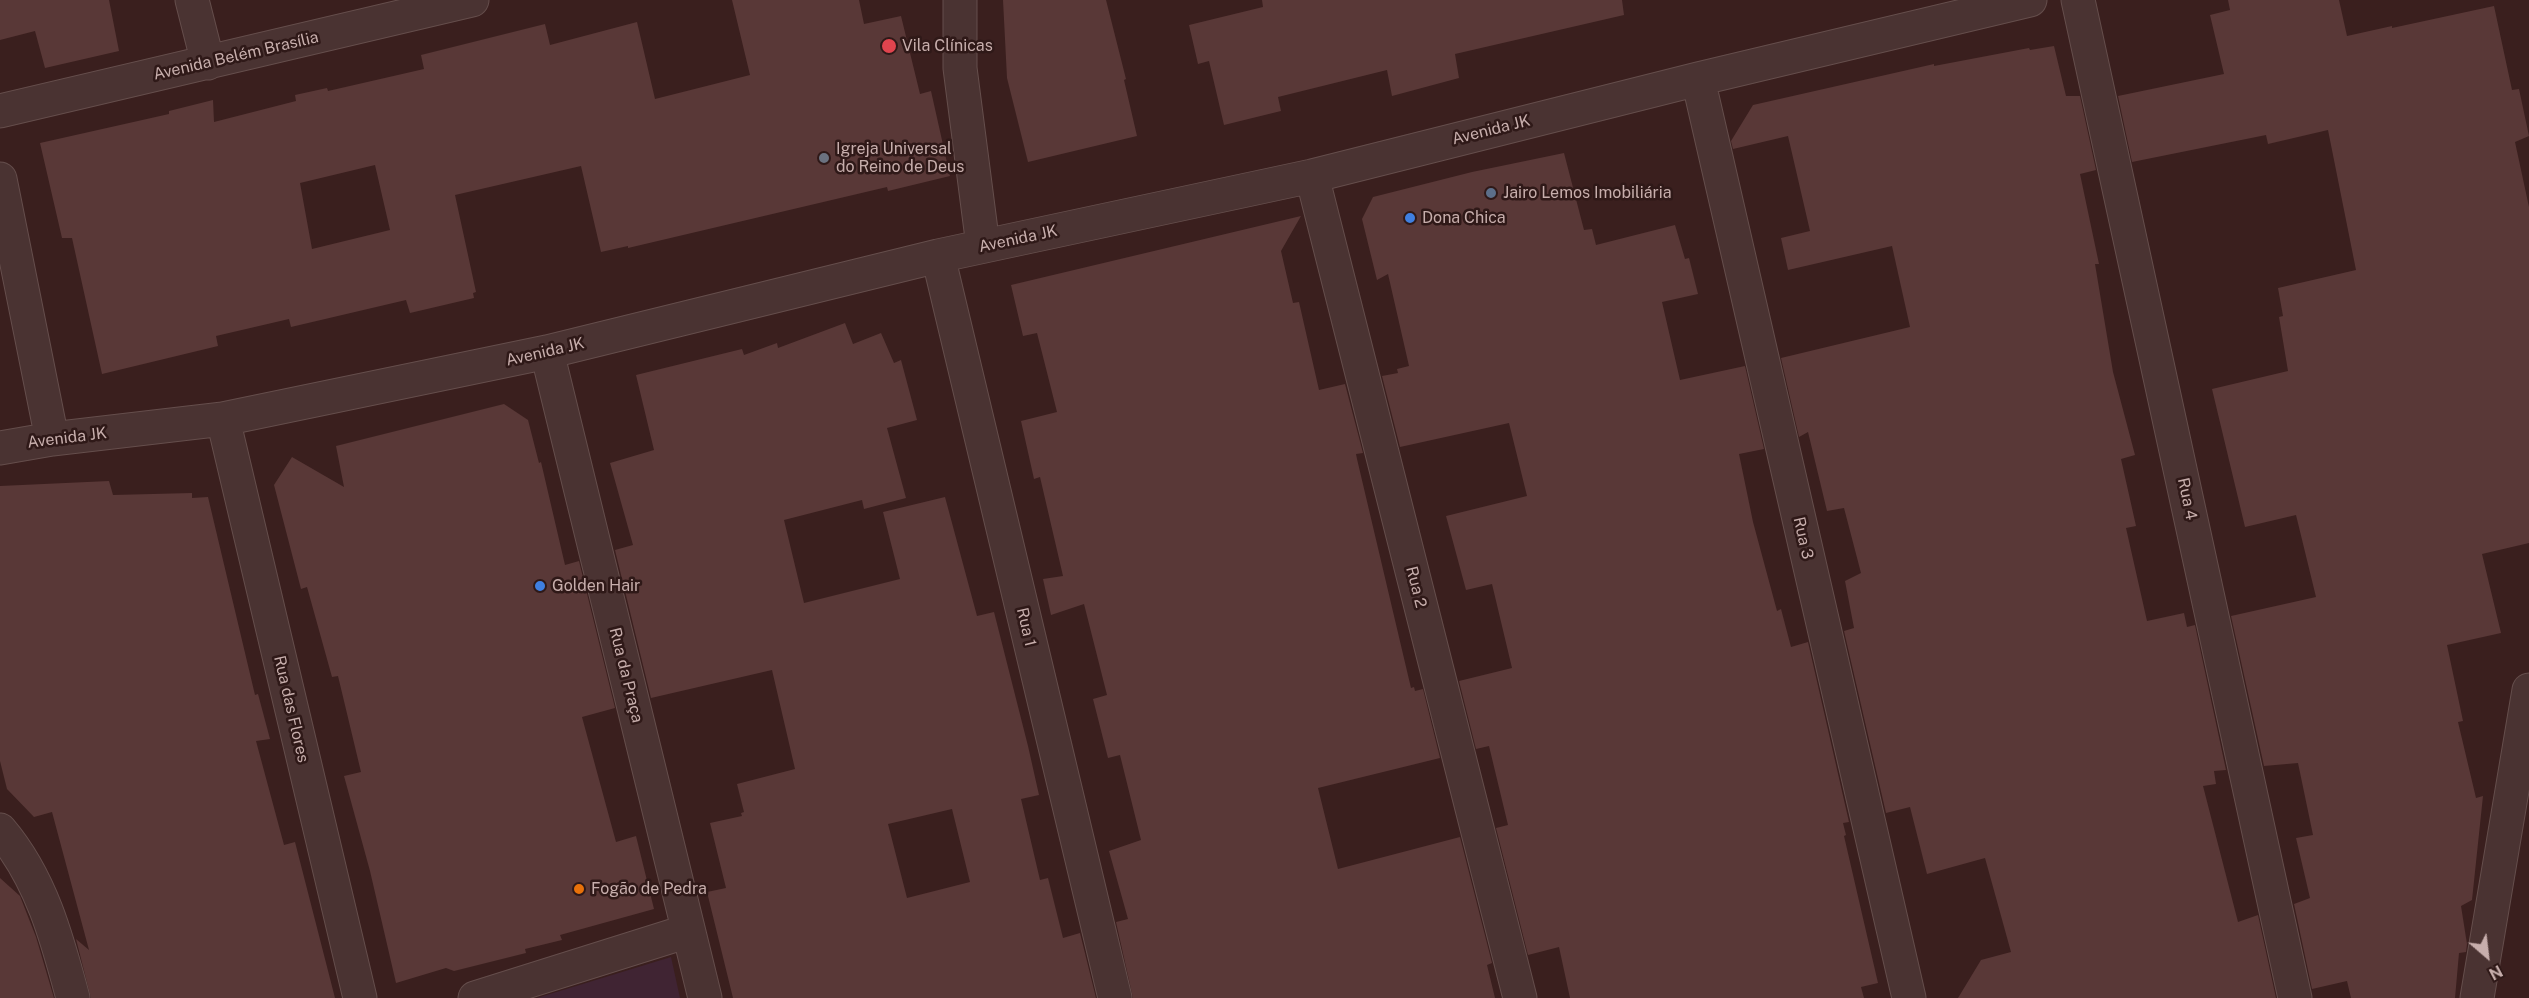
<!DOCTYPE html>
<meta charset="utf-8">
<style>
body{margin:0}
#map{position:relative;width:2529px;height:998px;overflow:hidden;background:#3a1f1e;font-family:"Public Sans",sans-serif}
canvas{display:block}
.north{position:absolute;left:2457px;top:926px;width:60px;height:60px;-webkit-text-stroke:4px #2f1918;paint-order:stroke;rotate:152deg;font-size:16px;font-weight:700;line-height:24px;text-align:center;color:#c7aeac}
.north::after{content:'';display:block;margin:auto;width:21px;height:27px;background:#c7aeac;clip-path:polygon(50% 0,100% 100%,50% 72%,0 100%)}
</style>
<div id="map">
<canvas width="2529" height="998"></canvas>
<div class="north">N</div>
</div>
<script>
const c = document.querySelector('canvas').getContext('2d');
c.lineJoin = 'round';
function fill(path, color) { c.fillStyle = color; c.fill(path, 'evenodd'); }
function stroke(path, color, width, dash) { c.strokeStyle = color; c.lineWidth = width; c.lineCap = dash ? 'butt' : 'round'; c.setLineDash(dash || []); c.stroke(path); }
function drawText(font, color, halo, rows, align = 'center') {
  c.font = font + ' "Public Sans",sans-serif'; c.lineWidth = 5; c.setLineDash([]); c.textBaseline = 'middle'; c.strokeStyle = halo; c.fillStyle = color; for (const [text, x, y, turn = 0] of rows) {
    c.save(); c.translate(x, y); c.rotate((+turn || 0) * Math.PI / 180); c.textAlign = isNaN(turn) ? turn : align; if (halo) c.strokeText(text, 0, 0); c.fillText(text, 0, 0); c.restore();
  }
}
fill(new Path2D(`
 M671,957L680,998H537Z`), '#402433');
fill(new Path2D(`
 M0,0H109L119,51L45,68L35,31L0,40Z
 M732,0H859L864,24L901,16L920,94L931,91L950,176L888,191L887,187L628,248V246L601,252L581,166L455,195L476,292L473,293L474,298L410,313L406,300L291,327L289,319L216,336L218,346L102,374L72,238H62L40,143L169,114V111L213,100L214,122L296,101L295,95L327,88L328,91L424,69L421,55L545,24L550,45L637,22L655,99L750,75ZM375,165L390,230L312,249L300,183Z
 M1003,0H1106L1126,79L1124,80L1137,136L1028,162L1007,78Z
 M1262,0H1622L1624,15L1455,54L1459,78L1392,96L1387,70L1278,97L1281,111L1224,125L1209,61L1198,64L1189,25L1263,7Z
 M2228,0H2339L2347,36L2392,26V28L2494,6L2512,90L2519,89L2529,136L2515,142L2529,207V543L2482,554L2501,633L2447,645L2463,721L2458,722L2476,798L2483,796L2472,900L2461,906L2467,944L2466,952L2459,953L2455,998H2351L2347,981L2312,989L2294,904L2310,898L2296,838L2313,835L2298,763L2264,766L2231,616L2316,597L2296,515L2245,527L2212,389L2288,371L2279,317L2283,316L2278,288L2356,270L2328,130L2268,144L2266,135L2132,162L2118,96L2224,74L2210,15L2230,10Z
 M2054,46L2066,96H2080L2096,170L2080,174L2099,264H2095L2113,372L2135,455L2121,459L2136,526L2126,528L2147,621L2184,613L2187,627L2195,625L2226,770L2214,771L2216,784L2203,786L2238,922L2258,915L2276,998H1958L1981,960L2011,952L1985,858L1927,874L1910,807L1886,813L1844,631L1854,628L1845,581L1861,573L1844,508L1827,511L1808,432L1799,437L1781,358L1910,327L1892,246L1788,270L1781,238L1810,231L1788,136L1733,149L1731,141L1753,105L1934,64V66L2029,48L2030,50Z
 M1564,153L1584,230L1592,229L1596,245L1675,225L1685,259L1689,258L1698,294L1662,302L1680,380L1745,366L1764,449L1739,454L1753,522L1777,611L1781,609L1791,647L1808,642L1849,822L1843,823L1846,835L1844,836L1878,983L1861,987L1864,998H1570L1559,947L1528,955L1496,828L1508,825L1489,746L1476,749L1459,681L1512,668L1492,584L1466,590L1446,516L1527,496L1509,423L1400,447L1382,376L1398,373L1397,369L1409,366L1388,274L1377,280L1362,219L1373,197L1472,172Z
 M1301,216L1281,251L1293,303L1299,302L1319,390L1345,384L1363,453L1356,454L1357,459L1411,688L1414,687L1415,691L1423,689L1440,758L1318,788L1338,869L1460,837L1492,963L1487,965L1495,998H1133L1116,922L1128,919L1109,851L1141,840L1120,755L1108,758L1093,699L1107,695L1084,604L1051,615L1043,579L1063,576L1040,477L1034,479L1021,421L1057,412L1037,333L1023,336L1011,285Z
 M845,323L853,344L881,333L894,363L901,360L917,420L887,428L906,498L864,509L862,500L784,520L804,603L900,579L883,512L945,497L977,616L994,612L1028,746L1039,795L1021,799L1040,880L1048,878L1063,938L1080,933L1096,998H733L707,892L726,888L710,823L742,816L741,813L744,812L737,784L795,769L772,670L651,698L615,550L633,545L610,463L654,450L636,375L742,349L744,355L777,343L778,348ZM952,809L970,882L907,898L888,824Z
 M504,404L528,420L539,463L541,462L565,565L579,561L615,708L582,717L616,842L636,836L654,909L560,935L562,940L525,949L526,953L454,971L446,968L396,983L370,871L344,776L361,772L338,676L332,677L307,587L301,589L274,485L292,457L344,487L336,446Z
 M109,481L113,495L192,493V498L208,497L255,695L258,694L270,739L256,741L284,845L295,842L335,998H91L76,939L89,950L52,812L34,817L7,789L0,761V486Z
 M0,878L20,896L36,937L54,998H0Z`), '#593837');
const minor = new Path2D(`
 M192,0L208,63
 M960,0V68L983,246
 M2078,0L2295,998
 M1698,79L1909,998
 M0,111L472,0
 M1312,176L1520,998
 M0,179L52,439
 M938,256L1115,998
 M547,352L705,998
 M223,419L360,998
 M0,448L52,439L223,419L547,352L938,256L1312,176L1698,79L2030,0
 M0,830C41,878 57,938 73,998
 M475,998L688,931
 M2477,998L2529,690`);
stroke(minor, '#654e4c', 35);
stroke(minor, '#4a3332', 33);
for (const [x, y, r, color] of [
 [889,46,8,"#e0444e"],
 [824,158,6,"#6b7280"],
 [1491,193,6,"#5c6f8a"],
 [1410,218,6,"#3f7fe0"],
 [540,586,6,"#3f7fe0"],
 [579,889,6,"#e8710a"]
]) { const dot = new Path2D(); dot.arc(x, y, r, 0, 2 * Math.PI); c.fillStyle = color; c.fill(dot); stroke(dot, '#2f1918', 2); }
drawText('16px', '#c7aeac', '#2f1918', [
 ["Vila Clínicas",902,46],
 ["Igreja Universal",836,149],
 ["do Reino de Deus",836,167],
 ["Jairo Lemos Imobiliária",1503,193],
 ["Dona Chica",1422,218],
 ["Golden Hair",552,586],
 ["Fogão de Pedra",591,889]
], 'left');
drawText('16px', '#c7aeac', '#2f1918', [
 ["Avenida Belém Brasília",236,56,-13],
 ["Avenida JK",1491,130,-14],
 ["Avenida JK",1018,239,-12],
 ["Avenida JK",545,352,-13],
 ["Avenida JK",67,438,-7],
 ["Rua 4",2187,499,78],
 ["Rua 3",1803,538,77],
 ["Rua 2",1416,587,76],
 ["Rua 1",1026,627,77],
 ["Rua da Praça",626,675,76],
 ["Rua das Flores",291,709,77]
]);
</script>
